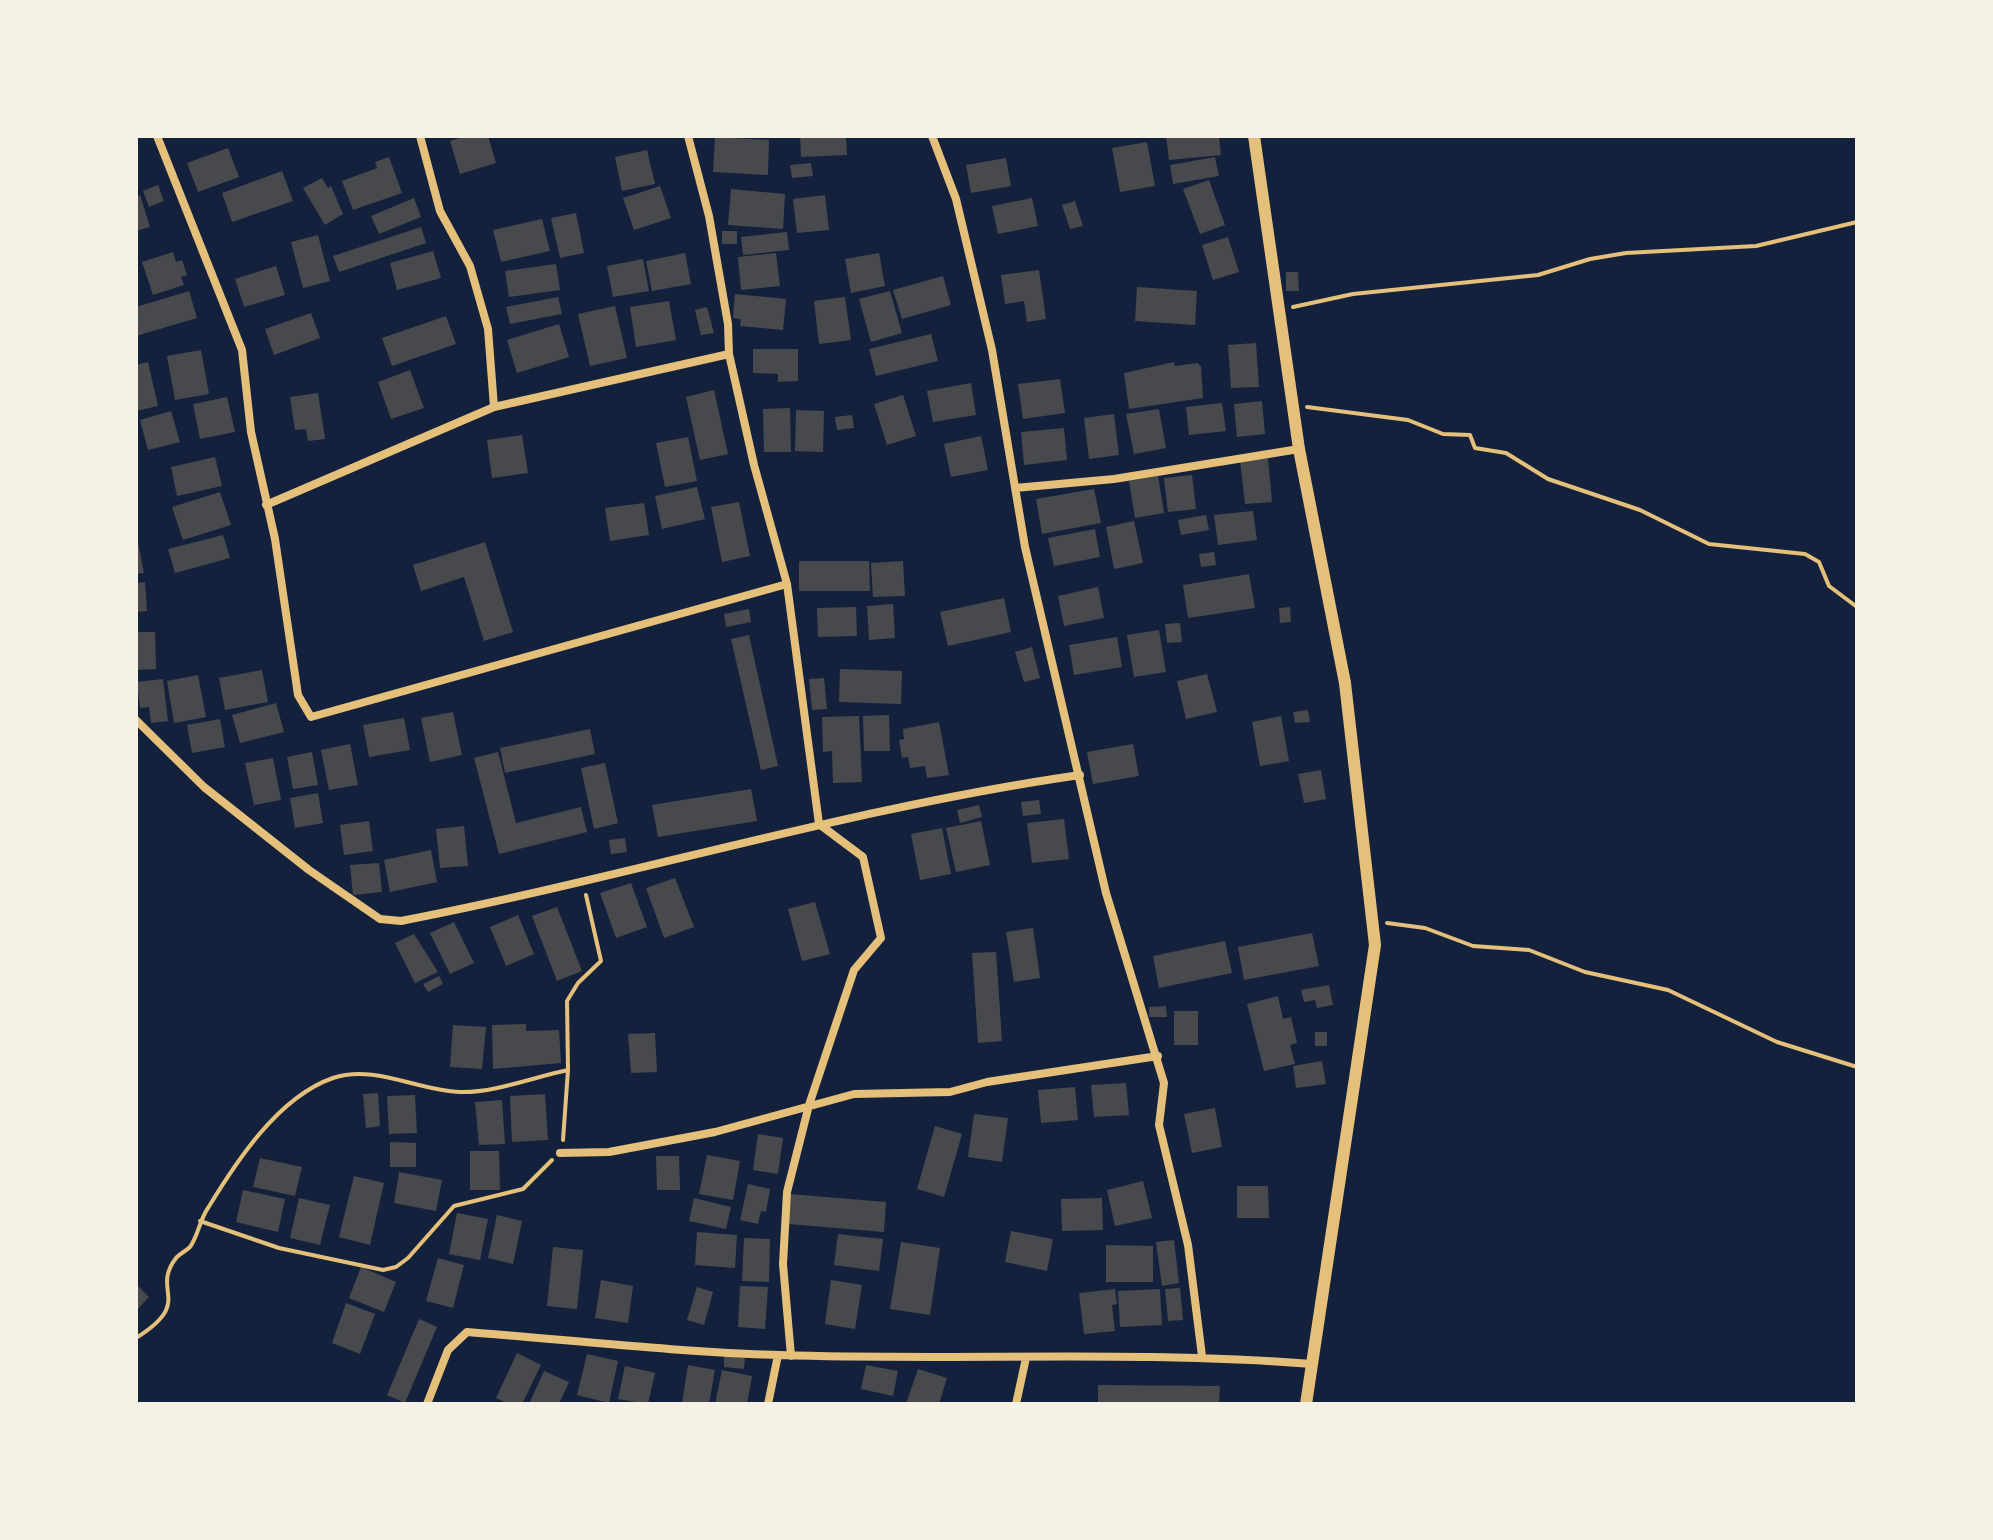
<!DOCTYPE html>
<style>
body{margin:0}
#map{position:relative;width:1993px;height:1540px;overflow:hidden;background:#14213d;font-family:Mulish,sans-serif}
canvas{display:block}
.frame{position:absolute;inset:0;border:138px solid #f6f1e7;pointer-events:none}
</style>
<div id="map">
<canvas width="1993" height="1540"></canvas>
<div class="frame"></div>
</div>
<script>
const c = document.querySelector('canvas').getContext('2d');
c.lineJoin = 'round';
function fill(path, color) { c.fillStyle = color; c.fill(path, 'evenodd'); }
function stroke(path, color, width, dash) { c.strokeStyle = color; c.lineWidth = width; c.lineCap = dash ? 'butt' : 'round'; c.setLineDash(dash || []); c.stroke(path); }
fill(new Path2D(`
 M466,136H488L496,163L460,174L450,141Z
 M800,136H846L847,155L801,157Z
 M1166,136H1219L1221,155L1169,160Z
 M715,137L769,140L768,175L713,172Z
 M1147,142L1155,186L1120,192L1112,148Z
 M228,148L239,177L198,192L187,163Z
 M647,150L655,184L622,191L615,157Z
 M389,157L402,193L353,210L342,181L377,168L375,162Z
 M1215,157L1219,176L1173,184L1170,165Z
 M1006,158L1011,186L971,193L966,165Z
 M811,163L813,176L792,178L790,165Z
 M282,171L293,201L232,222L222,193Z
 M322,178L328,188L331,186L343,214L325,225L303,188Z
 M1209,180L1225,225L1200,234L1183,189Z
 M158,185L164,201L149,207L143,191Z
 M660,186L671,218L634,230L623,198Z
 M731,189L785,194L783,229L728,225Z
 M140,195L150,227L136,231V197Z
 M825,195L829,230L797,233L793,199Z
 M414,198L421,217L379,234L371,216Z
 M1032,198L1038,226L998,234L992,206Z
 M1075,201L1083,226L1070,229L1062,205Z
 M576,213L584,253L560,258L551,218Z
 M542,219L550,251L501,262L493,230Z
 M421,227L426,243L339,272L333,256Z
 M722,231H737V244H722Z
 M787,232L789,250L743,255L741,237Z
 M318,235L330,281L303,288L291,242Z
 M1228,237L1239,272L1213,280L1202,245Z
 M433,251L441,278L397,290L390,263Z
 M173,252L176,262L182,260L187,275L181,277L184,285L153,295L142,262Z
 M685,253L691,284L652,291L646,261Z
 M776,253L780,286L741,290L738,257Z
 M879,253L885,286L851,293L845,259Z
 M643,259L649,291L613,297L607,266Z
 M556,264L560,290L509,297L505,271Z
 M276,266L285,295L244,307L235,279Z
 M1039,270L1046,319L1027,322L1024,301L1005,304L1001,275Z
 M1286,272H1298L1299,291H1286Z
 M943,276L951,305L902,319L893,290Z
 M1137,287L1197,291L1195,325L1135,321Z
 M189,291L197,318L136,336V307Z
 M890,291L902,333L871,342L859,299Z
 M735,294L786,299L783,330L740,326L741,319L733,318Z
 M558,297L562,314L510,324L506,307Z
 M845,297L851,340L819,344L814,301Z
 M669,301L676,340L636,347L630,307Z
 M615,306L627,358L590,366L578,314Z
 M707,307L714,333L701,335L695,310Z
 M311,313L320,338L274,355L265,329Z
 M446,316L456,344L392,366L382,338Z
 M559,324L569,357L517,373L507,340Z
 M931,334L938,361L876,376L869,349Z
 M1256,343L1259,387L1231,388L1228,345Z
 M753,349H798V381L778,382V374L753,373Z
 M201,350L209,394L175,400L167,356Z
 M148,362L158,406L136,411V365Z
 M1174,362L1175,366L1198,363L1201,367L1203,398L1129,409L1124,373Z
 M410,370L424,408L391,419L378,382Z
 M1060,379L1065,413L1023,419L1018,384Z
 M971,383L976,415L933,422L927,391Z
 M714,390L728,454L700,460L686,397Z
 M318,393L325,439L308,441L306,429L295,430L290,397Z
 M903,395L916,436L887,445L874,404Z
 M227,397L235,432L200,439L193,404Z
 M1262,401L1265,434L1237,437L1234,404Z
 M1222,403L1226,431L1189,435L1186,407Z
 M790,408L791,452H764L763,409Z
 M1159,409L1166,448L1134,454L1126,414Z
 M796,410L824,411L823,452L795,451Z
 M171,411L180,442L148,450L140,420Z
 M1114,414L1119,455L1089,459L1084,418Z
 M852,415L854,428L837,430L835,417Z
 M1064,428L1067,460L1024,465L1021,432Z
 M522,435L528,473L492,478L487,440Z
 M981,436L988,470L951,477L944,444Z
 M688,437L697,481L665,487L656,443Z
 M215,457L222,486L177,496L171,467Z
 M1268,458L1272,502L1245,504L1240,461Z
 M1192,475L1196,509L1168,512L1164,478Z
 M1158,476L1164,513L1135,518L1129,481Z
 M697,487L705,519L662,529L655,496Z
 M1094,489L1101,523L1042,534L1036,499Z
 M220,492L231,525L183,540L172,507Z
 M739,502L750,556L722,562L711,507Z
 M644,503L649,535L610,541L605,508Z
 M1253,511L1257,540L1218,545L1214,515Z
 M1206,515L1209,530L1181,535L1178,520Z
 M1134,521L1143,563L1114,569L1106,527Z
 M1095,529L1100,557L1054,566L1048,538Z
 M136,532L144,573L136,574Z
 M223,535L230,558L175,573L168,549Z
 M485,542L513,632L484,641L464,577L421,591L413,565Z
 M1214,552L1216,565L1201,567L1199,554Z
 M799,561H869L870,591H799Z
 M903,561L905,596L873,597L871,563Z
 M1249,574L1255,608L1188,618L1183,585Z
 M145,582L147,611L136,612V583Z
 M1098,587L1104,618L1064,626L1058,596Z
 M1004,598L1011,632L948,646L940,612Z
 M893,604L895,638L869,640L867,606Z
 M856,607L857,636L818,637L817,608Z
 M1290,607L1291,622L1280,623L1279,608Z
 M749,609L751,622L726,627L724,614Z
 M1180,623L1182,642L1167,643L1165,624Z
 M1159,630L1166,672L1134,677L1127,635Z
 M136,632H155L156,669L136,670Z
 M749,635L778,766L761,770L731,639Z
 M1117,637L1122,667L1074,675L1069,645Z
 M1032,647L1040,678L1024,682L1015,652Z
 M840,669L902,671L901,704L839,702Z
 M262,670L268,702L225,710L219,678Z
 M1207,674L1217,712L1186,719L1177,681Z
 M198,675L206,717L174,723L167,681Z
 M824,678L827,709L812,710L809,679Z
 M163,679L168,721L151,723L149,707L140,708L137,682Z
 M276,703L284,732L240,743L232,715Z
 M1308,710L1310,722L1295,723L1293,712Z
 M453,712L462,755L430,762L421,718Z
 M889,715L890,751H864L863,716Z
 M859,716L862,782L833,783L832,751L823,752L822,717Z
 M1281,716L1289,761L1260,766L1252,722Z
 M404,718L410,750L369,757L363,725Z
 M220,719L225,747L192,753L187,725Z
 M939,722L949,775L927,778L925,766L910,768L908,757L902,758L899,740L904,739L903,729Z
 M590,729L595,754L505,773L500,748Z
 M350,744L358,785L329,790L321,750Z
 M1133,744L1139,776L1093,784L1087,752Z
 M312,752L318,785L293,789L287,757Z
 M498,752L516,823L581,807L587,832L499,854L474,758Z
 M273,758L281,800L254,805L245,763Z
 M605,763L618,823L594,829L581,768Z
 M1321,770L1326,799L1304,803L1298,774Z
 M751,789L757,821L658,837L652,805Z
 M318,793L323,823L295,828L290,798Z
 M1039,800L1041,814L1023,816L1021,802Z
 M979,805L982,817L960,823L957,810Z
 M1064,819L1069,859L1032,863L1027,823Z
 M369,821L373,851L344,855L340,825Z
 M981,821L990,865L956,872L946,828Z
 M464,826L468,866L440,868L436,829Z
 M942,828L951,874L920,880L911,834Z
 M625,838L627,852L611,854L609,840Z
 M431,850L437,882L390,892L384,860Z
 M379,863L382,892L353,895L350,865Z
 M675,878L694,927L664,938L646,888Z
 M631,883L647,927L616,938L600,893Z
 M815,902L830,954L802,961L788,909Z
 M557,907L582,971L557,981L532,916Z
 M518,915L534,954L506,966L490,927Z
 M454,922L474,963L450,974L430,933Z
 M1033,928L1040,978L1014,982L1006,932Z
 M1312,933L1319,966L1244,980L1238,947Z
 M414,934L438,972L415,983L395,943Z
 M1225,941L1232,973L1159,988L1153,956Z
 M996,952L1002,1041L978,1043L972,953Z
 M439,976L443,984L428,992L423,984Z
 M1329,985L1333,1005L1317,1008L1315,1000L1304,1002L1301,990Z
 M1278,996L1283,1019L1291,1017L1297,1043L1290,1045L1295,1064L1264,1071L1247,1004Z
 M1166,1006L1167,1017H1149V1007Z
 M1174,1011H1198V1045H1174Z
 M526,1024V1031L559,1030L561,1063L493,1069L492,1025Z
 M453,1025L486,1027L482,1069L450,1067Z
 M1315,1032H1327V1046H1315Z
 M655,1033L657,1072L631,1073L628,1034Z
 M1322,1061L1326,1084L1296,1088L1293,1066Z
 M1126,1083L1129,1115L1094,1117L1091,1085Z
 M1075,1087L1078,1120L1041,1123L1038,1090Z
 M378,1093L380,1126L366,1128L363,1094Z
 M545,1094L548,1140L512,1142L510,1096Z
 M415,1095L417,1133L389,1134L387,1096Z
 M502,1100L505,1144L479,1145L475,1102Z
 M1215,1108L1222,1147L1192,1153L1184,1114Z
 M974,1114L1008,1118L1002,1162L968,1157Z
 M935,1126L962,1134L944,1197L917,1189Z
 M758,1134L783,1138L778,1174L753,1170Z
 M390,1142L416,1143V1167H390Z
 M470,1151H499L500,1190H470Z
 M707,1155L740,1161L733,1200L699,1194Z
 M656,1156H679L680,1190H657Z
 M260,1158L302,1167L295,1196L253,1187Z
 M399,1172L442,1180L436,1211L394,1203Z
 M354,1176L384,1183L370,1245L339,1237Z
 M1143,1181L1152,1218L1115,1226L1107,1190Z
 M748,1184L770,1189L766,1212L761,1211L758,1224L740,1220Z
 M1237,1186H1268L1269,1218H1237Z
 M243,1190L285,1199L278,1232L236,1222Z
 M790,1194L886,1202L884,1232L788,1224Z
 M299,1198L330,1205L320,1245L290,1238Z
 M694,1198L731,1207L726,1229L689,1221Z
 M1102,1198L1103,1230L1062,1231L1061,1199Z
 M457,1213L488,1219L480,1260L449,1254Z
 M497,1215L522,1221L513,1264L488,1258Z
 M1011,1231L1053,1239L1047,1271L1005,1262Z
 M697,1232L737,1235L735,1268L695,1265Z
 M838,1234L883,1239L879,1271L834,1265Z
 M744,1238L770,1239L769,1282L742,1281Z
 M1174,1240L1179,1283L1162,1286L1156,1242Z
 M901,1242L940,1248L930,1315L890,1309Z
 M1106,1245L1153,1246V1282H1106Z
 M553,1247L583,1250L577,1309L547,1306Z
 M438,1258L464,1265L453,1308L426,1301Z
 M361,1267L396,1282L384,1312L349,1298Z
 M601,1280L633,1286L628,1323L595,1318Z
 M831,1280L862,1285L855,1329L825,1324Z
 M136,1284L149,1297L136,1311Z
 M740,1286L768,1287L765,1329L738,1327Z
 M697,1287L713,1292L704,1325L687,1320Z
 M1180,1288L1183,1320L1168,1321L1165,1289Z
 M1115,1289L1117,1304L1112,1305L1115,1331L1084,1334L1079,1293Z
 M1160,1289L1162,1325L1120,1327L1118,1291Z
 M346,1303L375,1314L360,1354L332,1343Z
 M419,1319L437,1327L405,1403L387,1395Z
 M517,1353L541,1365L522,1404H509L496,1398Z
 M587,1354L618,1361L609,1403L577,1395Z
 M724,1354L745,1356L744,1369L724,1367Z
 M688,1365L715,1370L709,1404L682,1403Z
 M866,1365L898,1371L893,1396L861,1389Z
 M625,1366L655,1373L648,1404L618,1399Z
 M918,1369L947,1378L939,1404H906Z
 M722,1370L752,1376L747,1404H715Z
 M544,1371L569,1382L559,1404H529Z
 M1098,1385L1220,1386L1219,1404H1098Z`), '#48494c');
stroke(new Path2D(`
 M1293,307L1353,294L1538,275L1590,259L1626,253L1756,246L1857,222
 M1307,407L1408,420L1443,434L1470,435L1475,448L1506,453L1548,479L1640,510L1709,544L1805,554L1819,562L1829,586L1857,607
 M1387,923L1425,928L1473,946L1529,950L1585,972L1668,990L1777,1042L1857,1067
 M563,1140L568,1070L567,1001L578,983L601,961L586,895
 M200,1221L279,1248L383,1270L396,1267L408,1258L454,1206L523,1189L552,1160
 M136,1338C195,1301 150,1292 176,1258C179,1254 186,1251 190,1247C198,1236 200,1219 208,1208C236,1162 278,1097 333,1078C375,1064 418,1091 460,1092C494,1093 534,1077 568,1070`), '#e5c07b', 4);
stroke(new Path2D(`
 M157,136L242,350L251,432L275,539L298,695L311,717L787,584
 M688,136L709,216L728,324L729,354L754,465L787,584L819,824L863,857L881,938L854,970L809,1105L787,1192L783,1264L791,1356
 M932,136L956,199L992,350L1025,547L1106,893L1164,1083L1159,1125L1188,1245L1202,1356
 M494,407L729,354
 M1015,488L1114,479L1299,449
 M266,505L494,407L488,329L470,266L440,211L420,136
 M136,720L204,787L309,870L380,919L401,921C629,877 850,808 1080,775
 M560,1153L609,1152L715,1132L854,1094L950,1092L987,1082L1158,1056
 M427,1404L448,1350L467,1332C571,1340 676,1352 780,1355C958,1361 1135,1350 1312,1364
 M768,1404L778,1355
 M1016,1404L1026,1358`), '#e5c07b', 8);
stroke(new Path2D(`
 M1254,136L1299,449L1345,683L1375,945L1306,1404`), '#e5c07b', 12);
</script>
